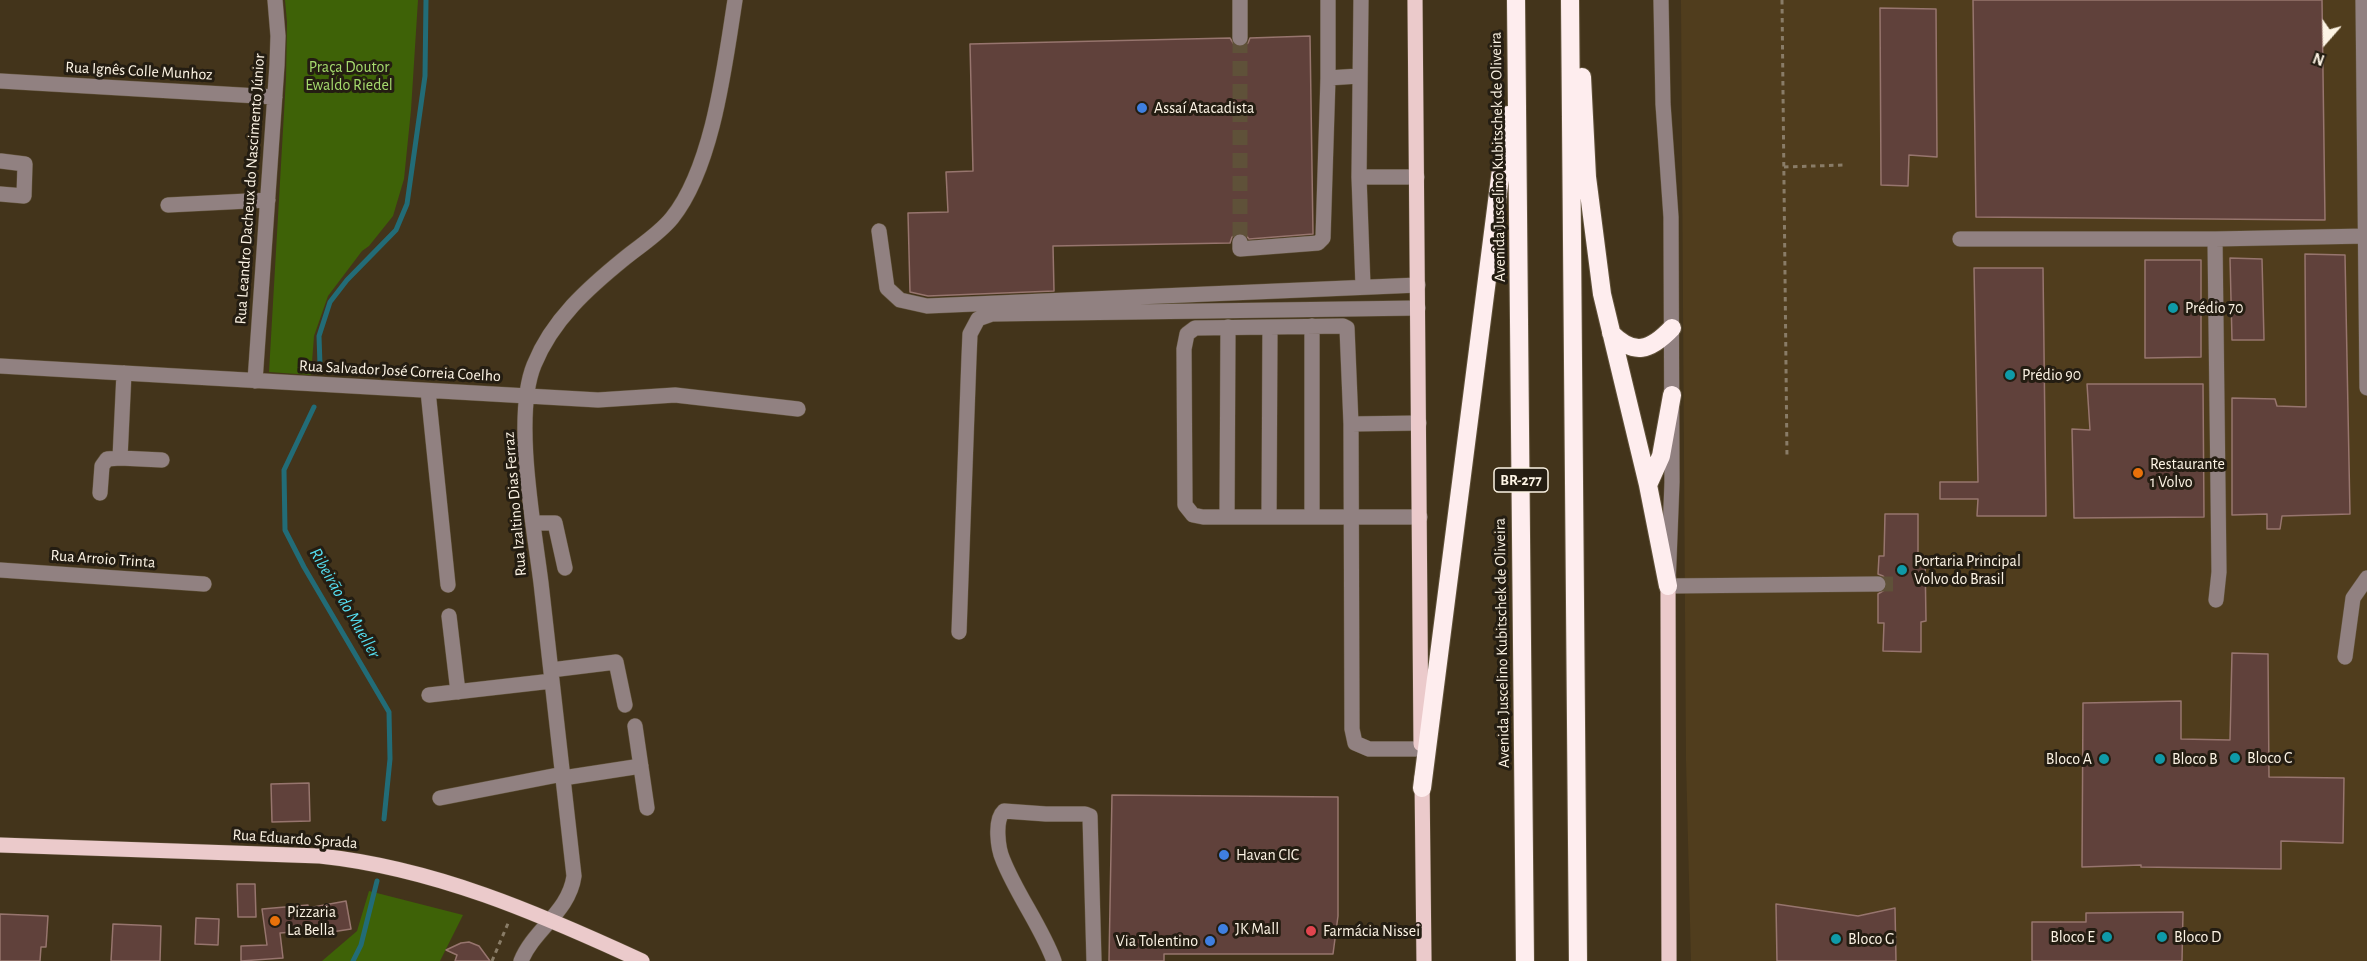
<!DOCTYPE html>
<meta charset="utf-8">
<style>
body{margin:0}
#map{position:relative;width:2367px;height:961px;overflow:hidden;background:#43341b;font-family:"Alegreya Sans",sans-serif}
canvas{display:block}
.north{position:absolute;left:2295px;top:12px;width:60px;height:60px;-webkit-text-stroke:4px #241d12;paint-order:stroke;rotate:200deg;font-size:16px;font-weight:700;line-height:24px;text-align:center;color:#fdf4e5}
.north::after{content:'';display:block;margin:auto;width:21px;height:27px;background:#fdf4e5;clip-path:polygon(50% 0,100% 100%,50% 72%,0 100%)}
</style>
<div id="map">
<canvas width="2367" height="961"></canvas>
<div class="north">N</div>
</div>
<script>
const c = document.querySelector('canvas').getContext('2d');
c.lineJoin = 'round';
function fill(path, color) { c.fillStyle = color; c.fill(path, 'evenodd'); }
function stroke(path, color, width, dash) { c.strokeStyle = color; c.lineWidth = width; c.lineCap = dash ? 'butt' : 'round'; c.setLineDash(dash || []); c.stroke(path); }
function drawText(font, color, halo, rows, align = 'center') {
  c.font = font + ' "Alegreya Sans",sans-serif'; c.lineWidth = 6; c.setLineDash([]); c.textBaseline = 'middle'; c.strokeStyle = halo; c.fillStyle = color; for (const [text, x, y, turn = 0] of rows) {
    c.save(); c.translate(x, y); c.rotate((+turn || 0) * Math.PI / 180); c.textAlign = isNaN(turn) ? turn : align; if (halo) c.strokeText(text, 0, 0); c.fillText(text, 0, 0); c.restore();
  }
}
fill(new Path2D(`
 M1681,0H2367V961H1691L1686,760Z`), '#503d1d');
fill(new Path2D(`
 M285,0H418L411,110L404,179L393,216L369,246L362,251L328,296L314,336L311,375L269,372L286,78L287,22Z
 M369,891L463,915L440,961H322L357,931Z`), '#3e6207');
stroke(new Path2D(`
 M320,365L319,336L330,302L347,280L396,230L407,204L425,76L426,0
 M314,407L284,470L285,530L304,567L389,712L390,759L384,819
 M353,961L361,945L377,881`), '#226c77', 5);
const building = new Path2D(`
 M1973,0H2322L2325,220L1976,217Z
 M1880,8L1936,9L1937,157L1909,155L1908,186L1881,185Z
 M1310,36L1313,234L1249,239L1245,234L1239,232L1232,237L1230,243L1053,246L1054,291L928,296L910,292L908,213L948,212L946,172L973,171L970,44L1230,38L1235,46L1241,48L1248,43L1250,38Z
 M2305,254L2345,255L2350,514L2282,516L2280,529H2267V514L2232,515V398L2275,399L2277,406L2306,407Z
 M2230,258L2262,259L2264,340H2232Z
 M2145,260H2201V357L2145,358Z
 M1974,268H2043L2046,516H1977L1978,499H1940V482H1978Z
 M2087,384H2203L2204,517L2074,518L2072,429L2090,430Z
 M1885,514H1918V555L1925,556L1926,621L1921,622V652L1883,651L1884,623H1878V594L1886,589L1888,583L1883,576L1878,574L1879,556H1884Z
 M2232,653L2268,654L2269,777L2344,778L2343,843L2281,841V869L2141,867V865L2082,867L2083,703L2181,701V739L2230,740Z
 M309,783L310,821L272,822L271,784Z
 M1112,795L1338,797V916L1333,954H1164V961H1109Z
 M237,884H255L256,917H238Z
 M346,901L351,929L319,934V930L280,933L283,958L241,961V946L267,945L262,909L308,905V908Z
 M1776,904L1858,916L1895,908L1896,961H1777Z
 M2183,912L2182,961H2032V922H2086V913Z
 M0,914L48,916L46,947H41L40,961H0Z
 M196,918L219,919L218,945L195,944Z
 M113,924L161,926L160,961H111Z
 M469,942L479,946L490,961H455L457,955L446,950L461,943Z`);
fill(building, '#60413b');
stroke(building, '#97756e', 1.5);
stroke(new Path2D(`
 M1240,38V242
 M1878,584H1898`), '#5f5139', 15, [15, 8]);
const minor = new Path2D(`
 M1240,0V38
 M1361,0L1359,177L1363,286
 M1661,0L1663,104L1671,217L1672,482L1668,586L1878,584
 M2363,0L2367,388
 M1328,78L1359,76
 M0,81L275,97
 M1359,177H1417
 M0,194L24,196L25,164L1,161
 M168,205L268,200
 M879,231L887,288L900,300L927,306L1418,285
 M1960,239H2215L2366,236
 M2215,239L2219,572L2216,600
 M1240,242V249L1318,243L1323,238L1328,78V0
 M0,366L598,400L675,395L798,409
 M255,381L277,65L278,36L275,0
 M428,391L448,585
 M1419,423L1351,424L1352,729L1355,743L1369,749H1421
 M1351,424L1347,328L1343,326L1195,328L1187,334L1184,349L1185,505L1193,515L1203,517H1420
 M120,458L124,373
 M100,493L102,466L107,459L120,458L162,460
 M1227,517L1228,327
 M1269,517L1270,327
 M1312,517V326
 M534,523H555L565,568
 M0,570L204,584
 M449,616L458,692
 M959,632L969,357L970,334L978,319L992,314L1418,308
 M2345,657L2353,598L2367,578
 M551,670L616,662L625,705
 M429,695L552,681
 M635,726L647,808
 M563,778L641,766
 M440,798L563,774
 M521,961C534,929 569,912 574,876C563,778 552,680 541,583C534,527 513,416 534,365C552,320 588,288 625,258C641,245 659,234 672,218C713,167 725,64 735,0
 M1054,961C1041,926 1017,895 1003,860C998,849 994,820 1004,811L1046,814H1085L1090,816L1094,961`);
const major = new Path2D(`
 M1415,0L1421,744
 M1668,586L1669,961
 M1422,777L1424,961
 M0,845L320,856C434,868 538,913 642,961`);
const highway = new Path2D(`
 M1516,0L1525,961
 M1570,0L1578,961
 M1582,77L1587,177L1602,294L1648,485L1668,586
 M1611,333C1634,356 1650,351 1672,328
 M1648,485L1661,456L1672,395
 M1422,788L1508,115`);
stroke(minor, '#61533b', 16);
stroke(major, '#61533b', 16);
stroke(highway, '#61533b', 20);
stroke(new Path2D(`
 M1782,0L1787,458
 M1784,167L1844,165
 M492,961L509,921`), '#897c67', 3, [4.5, 4.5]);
stroke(minor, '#918181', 15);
stroke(major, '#ebcacb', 15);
stroke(highway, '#feedee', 18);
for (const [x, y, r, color] of [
 [1142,108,6,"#3f7fe0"],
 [2173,308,6,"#0f9aa8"],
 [2010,375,6,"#0f9aa8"],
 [2138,473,6,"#e8710a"],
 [1902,570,6,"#0f9aa8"],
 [2235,758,6,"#0f9aa8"],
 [2104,759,6,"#0f9aa8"],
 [2160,759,6,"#0f9aa8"],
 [1224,855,6,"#3f7fe0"],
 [275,921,6,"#e8710a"],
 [1223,929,6,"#3f7fe0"],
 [1311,931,6,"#e0444e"],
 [2107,937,6,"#0f9aa8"],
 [2162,937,6,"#0f9aa8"],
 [1836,939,6,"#0f9aa8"],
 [1210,941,6,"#3f7fe0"]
]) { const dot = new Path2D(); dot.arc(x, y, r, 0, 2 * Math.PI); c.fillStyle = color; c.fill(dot); stroke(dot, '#241d12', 2); }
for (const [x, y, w] of [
 [1521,480,54]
]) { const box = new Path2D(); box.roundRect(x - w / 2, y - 12, w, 24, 4.5); c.fillStyle = '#241d12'; c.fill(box); stroke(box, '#fdf4e5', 1.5); }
drawText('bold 15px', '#fdf4e5', null, [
 ["BR-277",1521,480]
]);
drawText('16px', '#a5da6d', '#241d12', [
 ["Praça Doutor",349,67],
 ["Ewaldo Riedel",349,85]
]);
drawText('16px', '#fdf4e5', '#241d12', [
 ["Rua Ignês Colle Munhoz",139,71,3],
 ["Avenida Juscelino Kubitschek de Oliveira",1498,157,-91],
 ["Rua Leandro Dacheux do Nascimento Júnior",250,189,-86],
 ["Rua Salvador José Correia Coelho",400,371,3],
 ["Rua Izaltino Dias Ferraz",515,504,-95],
 ["Rua Arroio Trinta",103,559,4],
 ["Avenida Juscelino Kubitschek de Oliveira",1502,643,-91],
 ["Rua Eduardo Sprada",295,839,4]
]);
drawText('16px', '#fdf4e5', '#241d12', [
 ["Assaí Atacadista",1154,108],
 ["Prédio 70",2185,308],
 ["Prédio 90",2022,375],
 ["Restaurante",2150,464],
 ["1 Volvo",2150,482],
 ["Portaria Principal",1914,561],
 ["Volvo do Brasil",1914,579],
 ["Bloco C",2247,758],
 ["Bloco A",2092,759,"right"],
 ["Bloco B",2172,759],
 ["Havan CIC",1236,855],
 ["Pizzaria",287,912],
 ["La Bella",287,930],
 ["JK Mall",1235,929],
 ["Farmácia Nissei",1323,931],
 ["Bloco E",2095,937,"right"],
 ["Bloco D",2174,937],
 ["Bloco G",1848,939],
 ["Via Tolentino",1198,941,"right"]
], 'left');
drawText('italic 18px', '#55e0f3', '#241d12', [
 ["Ribeirão do Mueller",345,603,60]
]);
</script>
